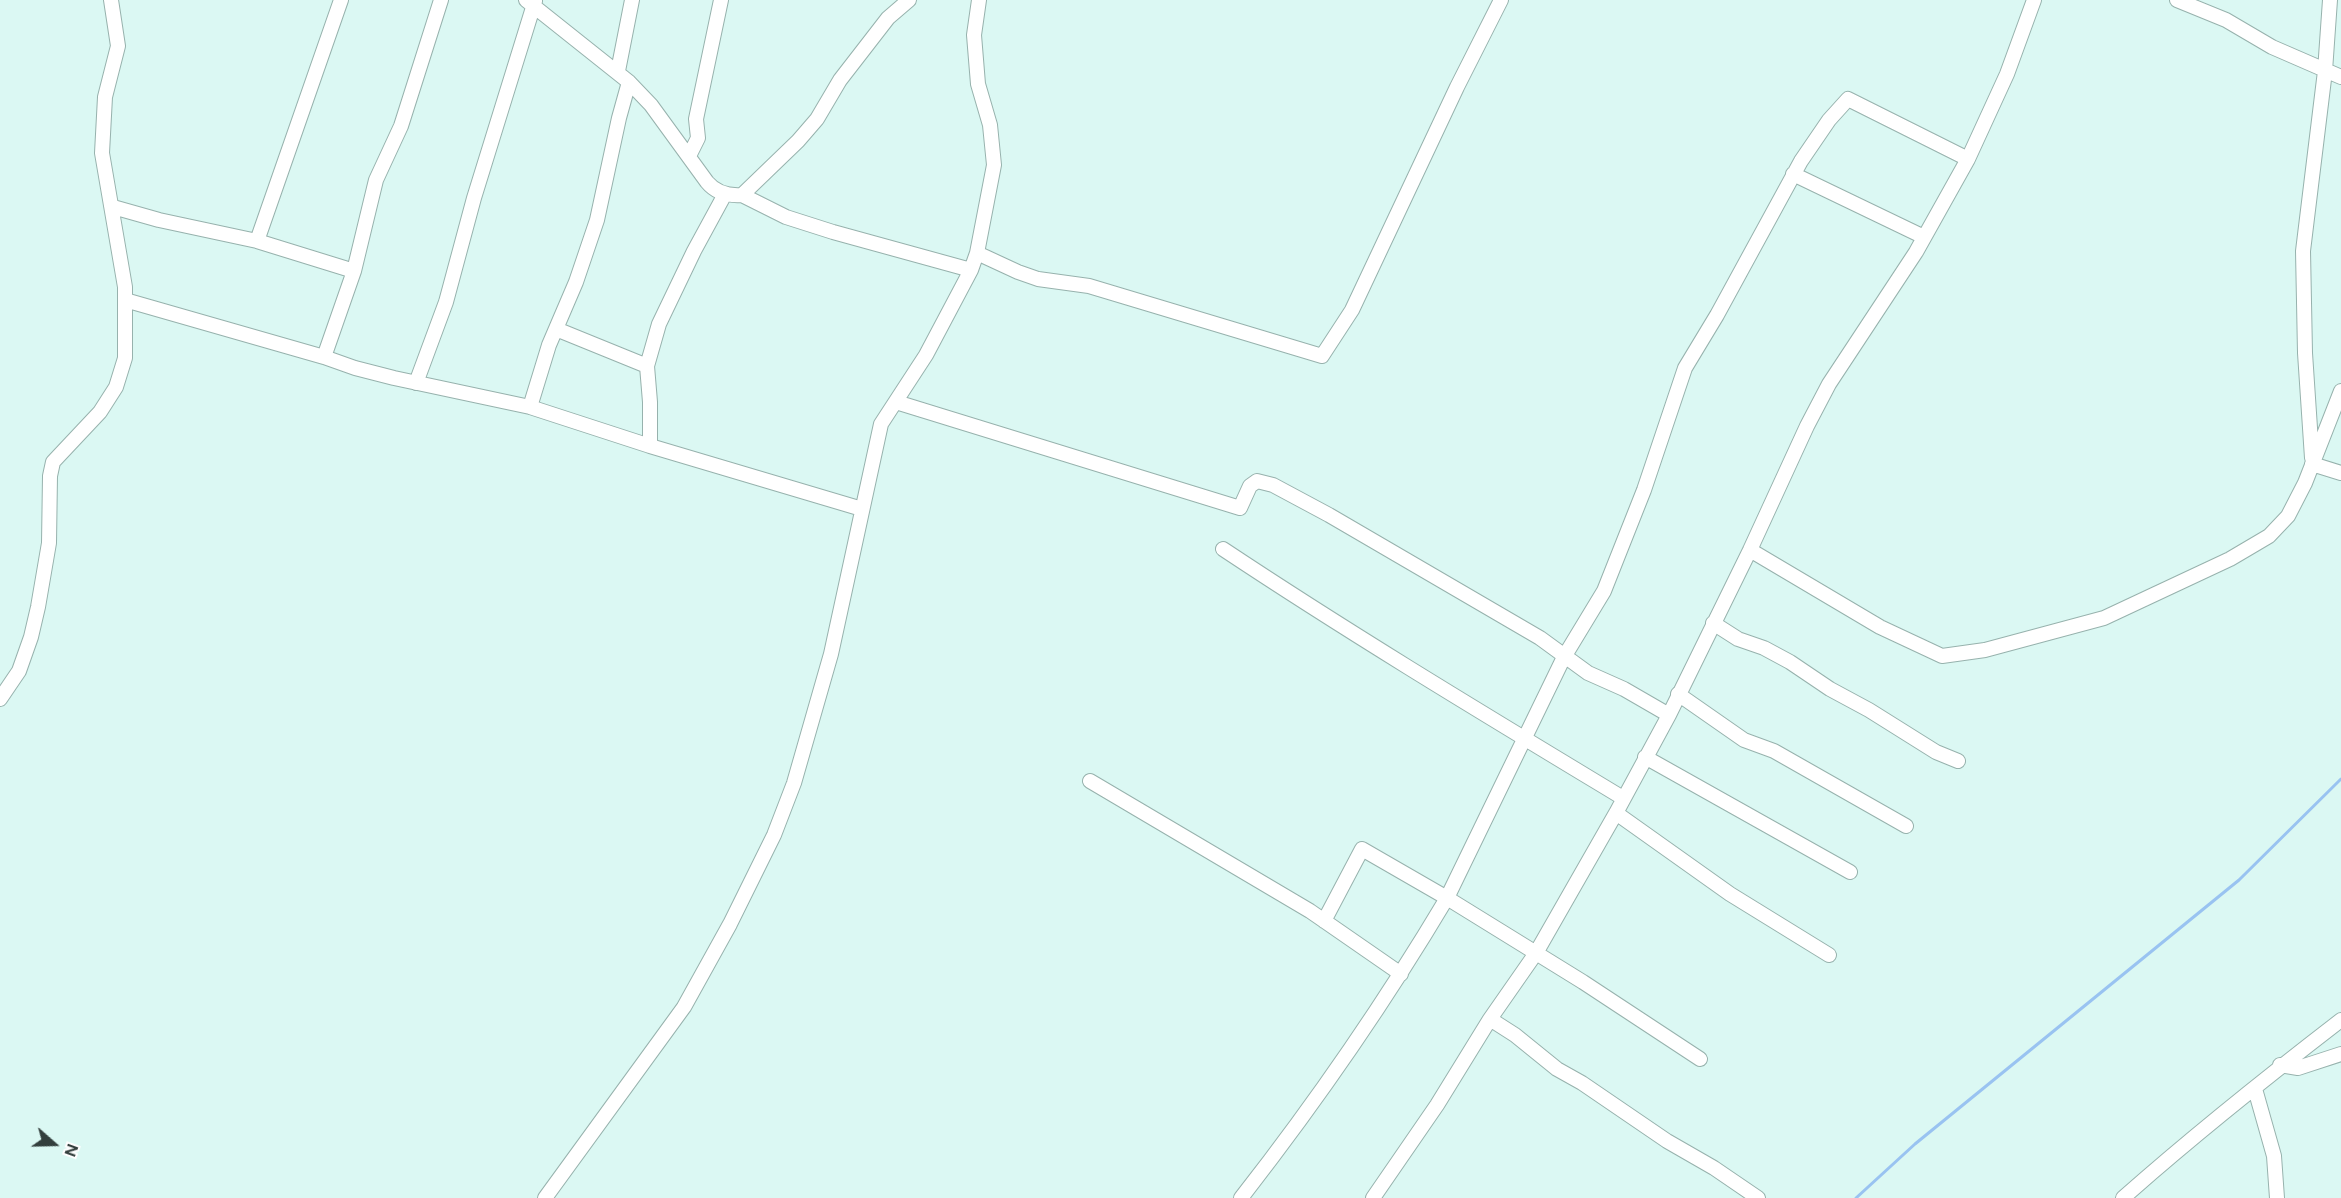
<!DOCTYPE html>
<style>
body{margin:0}
#map{position:relative;width:2341px;height:1198px;overflow:hidden;background:#dbf8f3;font-family:Figtree,sans-serif}
canvas{display:block}
.north{position:absolute;left:24px;top:1114px;width:60px;height:60px;-webkit-text-stroke:4px #fefefe;paint-order:stroke;rotate:110deg;font-size:16px;font-weight:700;line-height:24px;text-align:center;color:#333f3d}
.north::after{content:'';display:block;margin:auto;width:21px;height:27px;background:#333f3d;clip-path:polygon(50% 0,100% 100%,50% 72%,0 100%)}
</style>
<div id="map">
<canvas width="2341" height="1198"></canvas>
<div class="north">N</div>
</div>
<script>
const c = document.querySelector('canvas').getContext('2d');
c.lineJoin = 'round';
function stroke(path, color, width, dash) { c.strokeStyle = color; c.lineWidth = width; c.lineCap = dash ? 'butt' : 'round'; c.setLineDash(dash || []); c.stroke(path); }
stroke(new Path2D(`
 M1856,1198L1915,1144L2239,880L2341,779`), '#99c3f1', 3);
const minor = new Path2D(`
 M441,0L401,126L376,180L354,271L324,357L355,368L394,378L530,407L650,446L862,509
 M526,0L629,82L651,105L707,182C716,193 728,196 742,195L798,141L817,119L840,80L888,18L909,0
 M2177,0L2226,20L2272,47L2341,77
 M618,71L632,0
 M689,156L698,138L696,119L721,0
 M1793,174L1924,237
 M742,195L786,217L833,232L971,270
 M113,207L159,220L257,241L354,271
 M257,241L341,0
 M977,253L1018,272L1038,279L1089,286L1322,356L1352,310L1457,87L1501,0
 M125,300L324,357
 M556,329L647,366
 M416,383L446,302L474,198L535,1
 M896,402L1240,508L1250,486L1257,481L1273,485L1329,515L1540,638L1588,673L1624,689L1669,715
 M530,407L549,345L576,282L597,220L619,118L629,82
 M650,446V402L647,366L659,324L694,251L725,194
 M2312,458L2305,353L2303,251L2325,71L2330,0
 M2312,464L2341,473
 M1223,549C1354,636 1489,717 1623,798
 M1750,550L1880,627L1942,656L1985,650L2104,618L2230,559L2269,536L2288,516L2305,483L2341,391
 M1713,623L1738,639L1764,648L1790,662L1830,689L1869,710L1936,752L1958,761
 M1678,694L1744,740L1774,751L1906,826
 M0,699L19,671L31,637L38,607L49,543L50,476L53,462L100,412L116,387L125,358V287L102,153L105,97L118,46L111,0
 M1645,757L1850,872
 M1090,781L1310,911L1401,974
 M1616,813L1730,894L1829,955
 M1324,921L1362,849L1447,898L1564,657L1604,591L1644,490L1685,368L1717,315L1801,161L1829,120L1848,99L1968,159
 M1490,1019L1515,1035L1557,1069L1582,1083L1667,1141L1714,1168L1758,1198
 M2280,1065L2298,1068L2341,1054
 M2255,1089L2274,1156L2277,1198
 M545,1198L684,1007L730,924L774,835L794,783L831,654L881,424L926,355L971,270L977,253L994,165L990,125L978,84L974,35L979,0
 M1241,1198C1316,1102 1385,1002 1447,898L1583,982L1700,1059
 M1373,1198L1437,1105L1490,1019L1536,953L1616,813L1669,715L1750,550L1807,426L1829,384L1916,252L1968,159L2007,74L2034,0
 M2123,1198C2193,1136 2267,1077 2341,1020`);
stroke(minor, '#97b2ad', 16);
stroke(minor, '#fff', 14);
</script>
